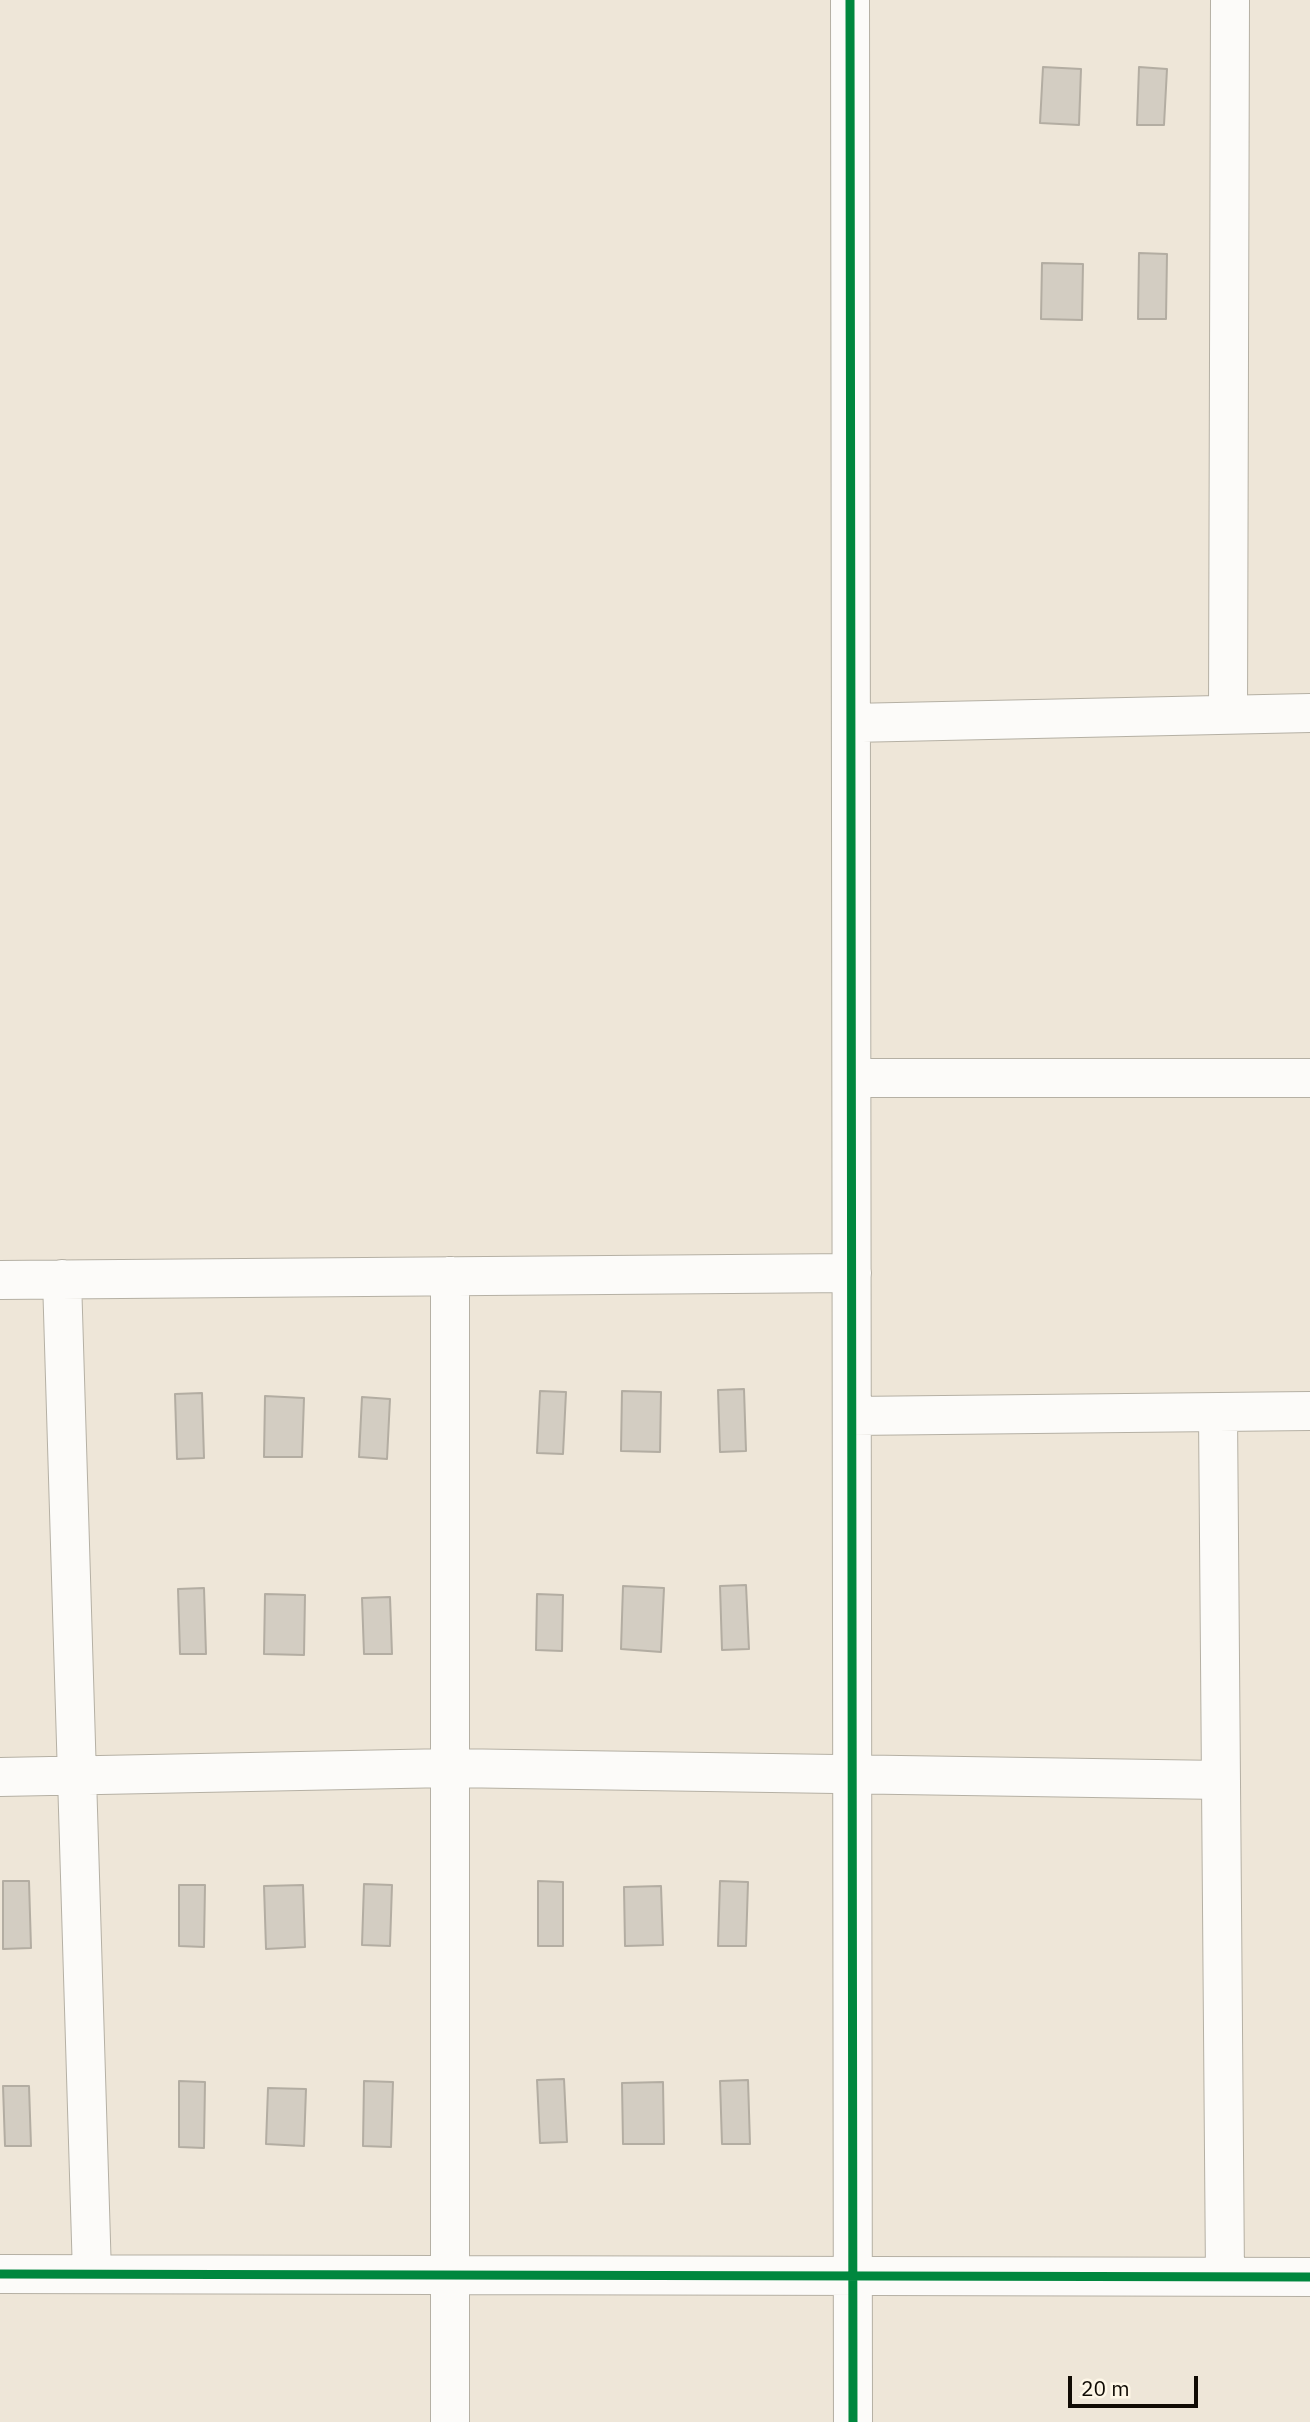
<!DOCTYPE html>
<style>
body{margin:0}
#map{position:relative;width:1310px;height:2422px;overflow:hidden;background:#eee6d8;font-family:"IBM Plex Sans",sans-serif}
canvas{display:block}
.scale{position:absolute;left:1068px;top:2376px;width:130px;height:32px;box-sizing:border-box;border:4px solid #100b04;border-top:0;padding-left:9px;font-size:21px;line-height:24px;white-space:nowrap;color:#100b04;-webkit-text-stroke:5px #fef7e7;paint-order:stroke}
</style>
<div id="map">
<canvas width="1310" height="2422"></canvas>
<div class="scale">20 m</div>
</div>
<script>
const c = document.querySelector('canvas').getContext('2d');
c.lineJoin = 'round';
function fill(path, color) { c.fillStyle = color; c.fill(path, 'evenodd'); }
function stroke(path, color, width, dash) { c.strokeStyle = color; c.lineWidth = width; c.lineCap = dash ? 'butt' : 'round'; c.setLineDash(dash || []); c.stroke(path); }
const building = new Path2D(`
 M1043,67L1081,69L1079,125L1040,123Z
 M1139,67L1167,69L1164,125H1137Z
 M1139,253L1167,254L1166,319H1138Z
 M1042,263L1083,264L1082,320L1041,319Z
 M744,1389L746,1451L720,1452L718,1390Z
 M540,1391L566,1392L563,1454L537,1453Z
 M622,1391L661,1392L660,1452L621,1451Z
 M202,1393L204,1458L177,1459L175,1394Z
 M265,1396L304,1398L302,1457H264Z
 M362,1397L390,1399L387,1459L359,1457Z
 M746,1585L749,1649L722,1650L720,1586Z
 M623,1586L664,1588L661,1652L621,1649Z
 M204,1588L206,1654H180L178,1589Z
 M265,1594L305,1595L304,1655L264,1654Z
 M537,1594L563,1595L562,1651L536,1650Z
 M390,1597L392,1654H364L362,1598Z
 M3,1881H29L31,1948L3,1949Z
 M538,1881L563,1882V1946H538Z
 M720,1881L748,1882L746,1946H718Z
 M364,1884L392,1885L390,1946L362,1945Z
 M179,1885H205L204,1947L179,1946Z
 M303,1885L305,1947L266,1949L264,1886Z
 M661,1886L663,1945L625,1946L624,1887Z
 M564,2079L567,2142L540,2143L537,2080Z
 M748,2080L750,2144H722L720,2081Z
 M179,2081L205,2082L204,2148L179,2147Z
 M364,2081L393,2082L391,2147L363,2146Z
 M663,2082L664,2144H623L622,2083Z
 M3,2086H29L31,2146H5Z
 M268,2088L306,2089L304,2146L266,2144Z`);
fill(building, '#d3cdc2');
stroke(building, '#b3ada2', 2);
const minor = new Path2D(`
 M850,0L853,2422
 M1228,714L1230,0
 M851,723L1310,713
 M852,1078H1310
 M450,1276V2422
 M62,1279L92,2274
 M0,1280L852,1273
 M1218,1413L1225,2276
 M852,1416L1310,1411
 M0,1777L450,1768L1221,1780
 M0,2274L1310,2277`);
stroke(minor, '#b5b0a4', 40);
stroke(minor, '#fcfbf9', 38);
stroke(new Path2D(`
 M850,0L853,2422
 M0,2274L1310,2277`), '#00873e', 9);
</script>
